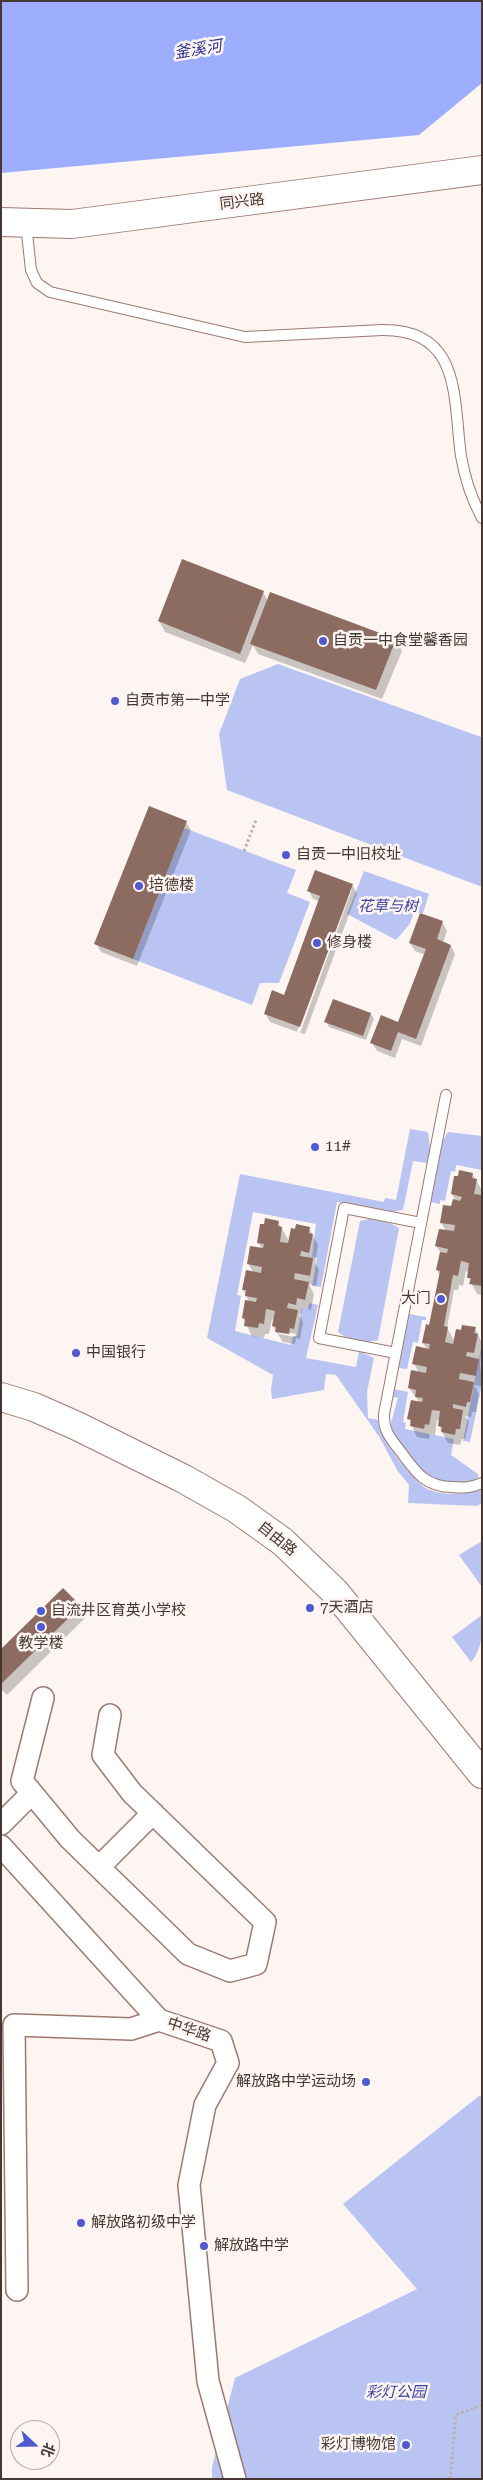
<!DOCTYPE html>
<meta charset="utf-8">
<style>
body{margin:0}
#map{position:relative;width:483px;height:2480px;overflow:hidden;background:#fdf5f2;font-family:"Roboto Serif","Noto Sans SC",serif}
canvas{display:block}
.frame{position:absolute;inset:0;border:2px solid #463732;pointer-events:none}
.north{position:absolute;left:10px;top:2420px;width:50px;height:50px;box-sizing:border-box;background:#fdf5f2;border:1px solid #b4a9a5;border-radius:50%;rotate:111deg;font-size:14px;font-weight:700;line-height:20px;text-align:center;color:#463732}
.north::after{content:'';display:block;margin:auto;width:18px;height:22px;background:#5059d0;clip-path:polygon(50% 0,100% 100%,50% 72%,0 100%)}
</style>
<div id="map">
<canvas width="483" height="2480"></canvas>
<div class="frame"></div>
<div class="north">北</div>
</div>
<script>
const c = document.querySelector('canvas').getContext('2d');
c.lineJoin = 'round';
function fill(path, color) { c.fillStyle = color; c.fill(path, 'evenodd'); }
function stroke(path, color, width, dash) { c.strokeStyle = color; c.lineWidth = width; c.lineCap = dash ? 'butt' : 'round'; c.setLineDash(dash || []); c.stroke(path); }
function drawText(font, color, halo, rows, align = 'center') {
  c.font = font + ' "Roboto Serif","Noto Sans SC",serif'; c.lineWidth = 5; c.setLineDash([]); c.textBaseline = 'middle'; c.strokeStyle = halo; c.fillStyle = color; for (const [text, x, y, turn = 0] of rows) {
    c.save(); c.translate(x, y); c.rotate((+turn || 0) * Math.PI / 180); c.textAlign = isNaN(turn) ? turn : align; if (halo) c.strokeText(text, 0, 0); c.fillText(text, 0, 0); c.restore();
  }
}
fill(new Path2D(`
 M278,664L481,737L482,887L227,790L219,734L240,679Z
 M184,828L296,870L287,893L310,902L279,983H260L252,1005L133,959Z
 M364,871L429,894L423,913H414L409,925L396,940L347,914Z
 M410,1129L428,1132L430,1149L427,1163L413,1161L403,1210L389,1212L337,1202L321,1287L312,1286L317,1258L312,1257L316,1224L253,1212L237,1295L241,1296L235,1331L291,1345L293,1336H297L302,1308L308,1309L309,1303L318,1305L306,1358L356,1367L359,1351L374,1358L367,1392L368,1418L378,1420C378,1436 414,1483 428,1489C442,1496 468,1495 482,1488V1503L477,1506L408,1503L409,1485L397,1470L380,1438L336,1375L326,1374L324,1390L272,1399L271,1389L273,1375L207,1338L240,1174L384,1202L385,1198L396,1200Z
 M448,1132L482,1136V1170L456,1165L455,1172L451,1171L445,1201L440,1200V1204L430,1202L442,1142Z
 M369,1219L390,1223L399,1228L378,1340C364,1344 349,1341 338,1332L360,1221Z
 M409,1314L426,1317V1320H422L418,1343L413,1342L407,1369L399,1368Z
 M482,1343V1384L470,1442L463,1441Z
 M394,1389L408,1392L403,1422L406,1423L405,1429L454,1439L451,1455L478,1474V1479C470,1482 464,1483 455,1482C431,1482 422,1470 408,1453C401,1444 394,1436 390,1426L398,1398L393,1397Z
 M482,1541V1587L459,1555Z
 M482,1615C482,1632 483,1649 471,1662L452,1637Z
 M479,2096H482V2479H212V2467L235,2378L417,2289L343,2204Z`), '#bac4f2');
fill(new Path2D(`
 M1,1H482V83L419,135L1,173Z`), '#9eaefe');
fill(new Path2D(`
 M263,592L268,601L395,640L402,651L382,699L258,654L253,645L245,663L165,632L159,621Z
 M186,822L191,830L137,966L101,952L96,944Z
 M352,885L357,893L305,1034L300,1033L352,889H349L297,1032L270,1022L265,1013L285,996L319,901L313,899L309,891Z
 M442,922L447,931L443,943L451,946L455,954L421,1046L402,1039L395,1058L377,1051L372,1043L399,1024L425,955L415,951L410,943Z
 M371,1014L374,1019L366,1040L329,1027L326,1021Z
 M472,1174L482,1190V1295L477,1294L468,1277L469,1272L466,1271L463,1286L459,1285L458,1290H454L447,1328L455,1342L462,1331L475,1328L482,1343L480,1363L482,1383L481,1386L474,1385L479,1394L476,1412H472L471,1417L465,1416L469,1422L465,1439H462L460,1445L448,1443L439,1426L440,1420H437L435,1435L430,1434L429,1439L417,1437L409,1419L420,1403L409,1388L419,1373L414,1364L427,1350L423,1343L430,1326L440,1275L437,1270L441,1253L436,1246L446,1231L441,1222L456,1201L452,1194Z
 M278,1222L289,1241L309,1228L318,1245L315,1263L319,1270L316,1286L309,1284L314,1294L311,1310L303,1308L301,1315L299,1314L303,1322L300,1339L296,1338L295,1344L283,1342L273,1326L275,1320L272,1319L269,1334H265L264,1338L252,1336L243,1318L249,1302L243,1289L253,1272L248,1263L262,1249L258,1242ZM279,1331L296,1334L295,1337L279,1334Z
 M80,1607L86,1617L7,1695L1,1689V1650Z`), '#0003');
fill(new Path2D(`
 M182,559L264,591L240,654L158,621Z
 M270,592L396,639L376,690L250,644Z
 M149,806L187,821L133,959L94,944Z
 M315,870L353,884L300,1027L264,1014L272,990L284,995L320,896L307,891Z
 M420,913L443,921L437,939L451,945L416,1039L398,1032L391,1051L370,1043L381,1015L398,1022L426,949L409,943Z
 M333,999L371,1013L363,1036L324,1022Z
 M459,1170L473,1173L472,1178L477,1179L474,1194L482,1195V1286L469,1284L471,1278H467L469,1263L461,1261L458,1276L453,1275L452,1280L444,1326L448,1327L445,1342L453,1344L456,1329L461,1330L462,1325L476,1327L474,1333L478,1334L474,1353L467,1352L466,1356L479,1359L476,1376L460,1373L459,1379L474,1382L470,1402H467L466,1407L453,1404V1408L463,1410L460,1429H456L455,1435L441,1432L442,1427L438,1426L440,1411L432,1410L429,1425L425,1424L424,1429L410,1426L411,1420L407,1419L411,1400L422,1402L423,1398L415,1397L416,1390L408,1388L411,1370L426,1373L427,1367L412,1364L416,1346L429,1349L430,1344L422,1343L426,1324L429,1325L440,1271L436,1270L440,1252L447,1253L448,1249L435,1246L439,1229L454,1231L455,1225L440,1223L443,1205L451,1206L453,1199L460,1201L462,1197L451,1194L454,1176H458Z
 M265,1218L279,1221L278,1226L282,1227L280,1242L288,1243L291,1228L295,1229L296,1224L310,1227L309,1233L313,1234L309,1253L301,1251L300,1256L313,1258L310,1276L295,1273L294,1279L309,1282L305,1300L297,1298L296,1305L288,1303L287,1308L298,1310L294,1329L290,1328L289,1334L275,1332L276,1327L272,1326L275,1311L266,1309L264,1324L259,1323L258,1328L244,1326L245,1319L242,1318L245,1300L256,1302L257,1298L245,1296L246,1290H242L246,1270L261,1273L262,1267L247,1264L250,1246L263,1248L264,1244L257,1243L260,1224H264Z
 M63,1588L81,1606L1,1684V1649Z`), '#8c6b61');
const service = new Path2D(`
 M26,224L31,270L37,283L50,292L245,337L382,330C462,329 453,398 461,456C465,479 471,498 482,518
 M446,1095L384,1414C383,1431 391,1439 401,1452C415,1471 425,1487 452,1487C463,1488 471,1488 482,1483
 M396,1353L319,1338L344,1208L421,1223`);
const minor = new Path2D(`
 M43,1698L22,1781L70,1839L188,1954L230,1971L256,1964L265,1922L132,1793L103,1755L110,1715
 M1,1824L32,1793
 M1,1846L159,2020
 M99,1867L153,1813
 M17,2290L14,2025L131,2029L159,2020L221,2041L228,2063L205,2105L189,2185L208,2381L235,2479`);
const secondary = new Path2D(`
 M1,222L72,224L482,170
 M1,1397L34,1407L77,1426L184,1479L237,1509L283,1542L335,1592L482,1774`);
stroke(service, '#9d7a70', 12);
stroke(minor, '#9d7a70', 24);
stroke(secondary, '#9d7a70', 30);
stroke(new Path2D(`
 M244,851L256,820
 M450,2479L456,2415L482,2405`), '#bcb1ae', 3, [2.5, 2.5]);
stroke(service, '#fff', 10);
stroke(minor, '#fff', 21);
stroke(secondary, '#fff', 28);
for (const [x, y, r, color] of [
 [323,641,5,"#5059d0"],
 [115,701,5,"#5059d0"],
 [286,855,5,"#5059d0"],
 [139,886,5,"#5059d0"],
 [317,943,5,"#5059d0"],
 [315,1147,5,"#5059d0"],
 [441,1299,5,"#5059d0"],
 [76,1353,5,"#5059d0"],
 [310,1608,5,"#5059d0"],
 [41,1611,5,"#5059d0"],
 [41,1627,5,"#5059d0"],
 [366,2082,5,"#5059d0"],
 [81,2223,5,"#5059d0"],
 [204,2246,5,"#5059d0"],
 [406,2445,5,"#5059d0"]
]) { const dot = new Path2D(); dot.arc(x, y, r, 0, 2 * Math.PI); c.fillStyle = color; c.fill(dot); stroke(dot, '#fdf5f2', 2); }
drawText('15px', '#463732', '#fdf5f2', [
 ["同兴路",242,202,-7],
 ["自由路",277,1539,39],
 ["中华路",189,2030,19]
]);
drawText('15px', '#463732', '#fdf5f2', [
 ["自贡一中食堂馨香园",333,641],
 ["自贡市第一中学",125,701],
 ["自贡一中旧校址",296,855],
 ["培德楼",149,886],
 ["修身楼",327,943],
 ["11#",325,1147],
 ["大门",431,1299,"right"],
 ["中国银行",86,1353],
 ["7天酒店",320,1608],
 ["自流井区育英小学校",51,1611],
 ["教学楼",41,1644,"center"],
 ["解放路中学运动场",356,2082,"right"],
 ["解放路初级中学",91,2223],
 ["解放路中学",214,2246],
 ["彩灯博物馆",396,2445,"right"]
], 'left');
drawText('italic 15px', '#3b439e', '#fdf5f2', [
 ["花草与树",388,907],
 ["彩灯公园",396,2393]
]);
drawText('italic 16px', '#30348e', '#fdf5f2', [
 ["釜溪河",198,50,-9]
]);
</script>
